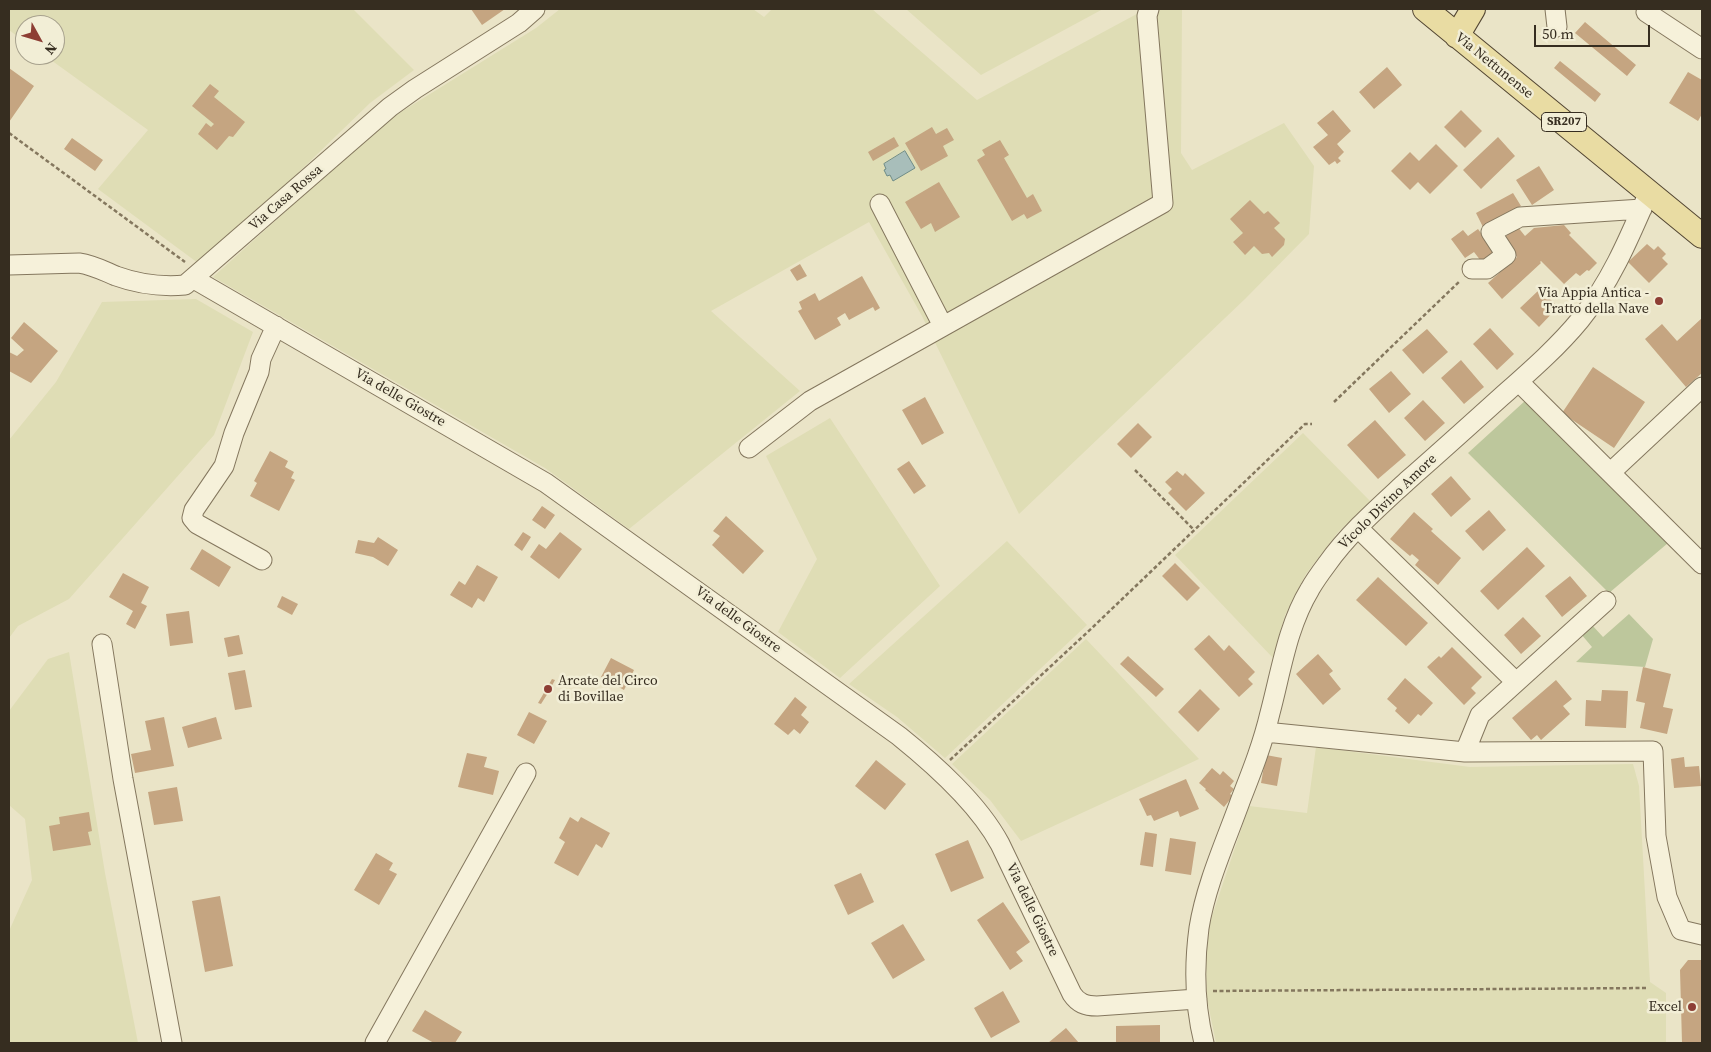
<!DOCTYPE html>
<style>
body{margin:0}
#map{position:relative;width:1711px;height:1052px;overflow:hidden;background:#eae4c7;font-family:"Source Serif 4",serif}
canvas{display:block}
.frame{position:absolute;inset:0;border:10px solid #362d20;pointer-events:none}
.north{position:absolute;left:15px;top:15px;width:50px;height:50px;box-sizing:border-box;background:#f2eed6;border:1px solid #a7a18d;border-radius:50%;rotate:129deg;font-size:14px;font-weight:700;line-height:20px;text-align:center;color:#362d20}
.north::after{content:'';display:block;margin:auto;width:18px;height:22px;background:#8d3e34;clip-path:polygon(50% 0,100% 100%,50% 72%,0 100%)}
.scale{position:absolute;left:1534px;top:25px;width:116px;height:22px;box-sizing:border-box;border:2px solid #362d20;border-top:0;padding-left:6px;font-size:15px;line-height:18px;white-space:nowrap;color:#362d20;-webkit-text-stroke:4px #f2eed6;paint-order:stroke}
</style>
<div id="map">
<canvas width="1711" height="1052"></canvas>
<div class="frame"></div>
<div class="north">N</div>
<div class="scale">50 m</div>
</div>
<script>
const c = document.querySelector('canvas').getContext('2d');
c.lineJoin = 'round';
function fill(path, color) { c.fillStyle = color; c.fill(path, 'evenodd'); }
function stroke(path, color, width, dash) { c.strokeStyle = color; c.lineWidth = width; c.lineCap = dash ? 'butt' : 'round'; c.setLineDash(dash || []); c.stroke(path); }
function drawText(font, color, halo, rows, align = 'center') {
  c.font = font + ' "Source Serif 4",serif'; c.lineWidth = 5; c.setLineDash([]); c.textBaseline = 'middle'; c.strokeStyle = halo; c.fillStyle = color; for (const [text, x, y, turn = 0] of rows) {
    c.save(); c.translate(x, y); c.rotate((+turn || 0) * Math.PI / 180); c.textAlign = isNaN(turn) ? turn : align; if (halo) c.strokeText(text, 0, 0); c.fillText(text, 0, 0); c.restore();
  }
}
fill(new Path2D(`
 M9,9H353L414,70L370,103L202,266L98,189L148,130L44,55H55V25H25V42L9,30Z
 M560,9H753L764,17L772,9H872L977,100L1146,9H1182L1181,153L1192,170L1284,123L1314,166L1309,234L1245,299L1019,514L922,316L869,222L711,311L800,391L629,529L545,468L213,277L385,122L536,28Z
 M906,9H1103L981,75Z
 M196,299L253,332L214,435L69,599L18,626L9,638V440L56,382L102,302Z
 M830,418L940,586L840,678L778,632L817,559L766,456Z
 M1303,433L1371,502L1339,531L1306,574L1285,615L1273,658L1175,555Z
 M1007,541L1087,625L945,758L897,717L849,684Z
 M1086,639L1199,759L1021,841L990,800L952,764Z
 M69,652L105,873L138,1043H9V931L32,880L25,819L9,805V711L48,659Z
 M1316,747L1470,767L1633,764L1639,786L1650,982L1666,993V1043H1216L1207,999L1206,957L1210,922L1249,806L1307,813Z`), '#dfddb5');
fill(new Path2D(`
 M1526,400L1668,543L1609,593L1468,453Z
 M1629,614L1653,639L1645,667L1576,662L1592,647L1581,634L1592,625L1603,637Z`), '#bdc79c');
const water = new Path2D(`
 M905,151L915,168L893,181L890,175L887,176L884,170L886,169L884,164Z`);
fill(water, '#a8beba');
stroke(water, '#6f8c88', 1);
fill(new Path2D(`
 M471,9H505L482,25Z
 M1585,22L1636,65L1627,76L1575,33Z
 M1560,61L1601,94L1595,102L1554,68Z
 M1387,67L1402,85L1374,109L1359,92Z
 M9,68L34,86L9,122Z
 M1688,72L1702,80V114L1698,121L1669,103Z
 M210,84L219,91L214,97L245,122L233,137L229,136L217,150L198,134L206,123L211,127L214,124L192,106Z
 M1333,110L1351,131L1337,144L1344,152L1338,158L1341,161L1337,164L1335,161L1329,165L1313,147L1328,135L1317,123Z
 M1461,110L1482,131L1465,148L1444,127Z
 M932,127L936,134L947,128L954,140L943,146L948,156L921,171L905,143Z
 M894,137L899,146L873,161L868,152Z
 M1498,137L1515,156L1481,189L1463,170Z
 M72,138L103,160L95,171L64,149Z
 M1000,140L1009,155L1004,158L1027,198L1033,194L1042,211L1027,219L1024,214L1012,221L977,160L985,155L982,150Z
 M1436,144L1458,166L1430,194L1418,182L1410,190L1391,171L1410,152L1419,161Z
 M1539,166L1554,190L1532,205L1516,180Z
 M939,182L960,217L935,232L931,223L921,229L905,202Z
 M1513,193L1521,206L1483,227L1476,213Z
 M1250,200L1264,214L1268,211L1280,223L1274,228L1285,239L1284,245L1272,257L1269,253L1262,254L1254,246L1245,255L1233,242L1243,233L1230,219Z
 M1564,225L1571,233L1569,235L1597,263L1589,271L1587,270L1580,276L1576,273L1564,284L1541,261L1540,262L1541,263L1502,299L1488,283L1517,257L1502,240L1517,226L1525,236L1534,228Z
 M1478,229L1497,255L1484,265L1474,252L1465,258L1451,239L1463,230L1468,236Z
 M1647,244L1654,250L1658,246L1666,254L1662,258L1668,264L1649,283L1628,262Z
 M800,264L807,276L797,281L790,270Z
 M862,276L880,308L875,311L873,307L849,320L845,313L837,318L841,325L815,340L798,311L802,309L799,302L815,293L819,301Z
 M1540,289L1558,307L1539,327L1520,308Z
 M1702,318V373L1686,387L1645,339L1662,324L1677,341Z
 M24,322L58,351L31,383L9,371V352L17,356L24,350L11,338Z
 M1490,328L1514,354L1497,370L1473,344Z
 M1427,329L1448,352L1423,374L1402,350Z
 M1461,360L1484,387L1464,404L1441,378Z
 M1593,367L1645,402L1614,448L1562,413Z
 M1391,371L1411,394L1389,413L1369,389Z
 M925,397L944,433L922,445L902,410Z
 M1423,400L1445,423L1425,441L1404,418Z
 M1375,420L1406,455L1378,479L1347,445Z
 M1138,423L1152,437L1131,458L1117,444Z
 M270,451L288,461L285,467L294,472L291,478L295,480L279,511L250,496L257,483L254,481Z
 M909,461L926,486L914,494L897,469Z
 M1177,471L1183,476L1185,473L1205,493L1186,511L1168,493L1172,489L1165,482Z
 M1451,476L1471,499L1451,517L1431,494Z
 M542,506L555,515L545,529L532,520Z
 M1489,510L1506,530L1483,551L1465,531Z
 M1414,512L1433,529L1431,531L1461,558L1438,585L1415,565L1419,560L1412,554L1410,556L1390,539Z
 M726,516L764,551L743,574L712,545L720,536L713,531Z
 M523,532L531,537L522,551L514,545Z
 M560,532L582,549L559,579L530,557L539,544L546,549Z
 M378,537L398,550L388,566L373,557L355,553L358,540L374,543Z
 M1527,547L1545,566L1498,610L1480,591Z
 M202,549L231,567L219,587L190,569Z
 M1175,563L1200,588L1187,601L1162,576Z
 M477,565L498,577L484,602L478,598L472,608L450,595L459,581L465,585Z
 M123,573L149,587L141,603L147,606L135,629L126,624L133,611L109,597Z
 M1570,576L1587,596L1562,617L1545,596Z
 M1378,577L1428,623L1406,646L1356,600Z
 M282,596L298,604L292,615L277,607Z
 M189,611L193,643L170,646L166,614Z
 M1523,617L1541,636L1521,654L1504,635Z
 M239,635L243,654L228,657L224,638Z
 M1209,635L1224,651L1229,645L1255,672L1248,679L1253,684L1239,697L1194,649Z
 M1452,647L1482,677L1471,688L1476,693L1464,705L1427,667L1439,656L1441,658Z
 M1318,654L1333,671L1329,674L1341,689L1323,705L1296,674Z
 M1128,656L1164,689L1156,697L1120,664Z
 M611,658L634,670L624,690L601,677Z
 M1643,667L1671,674L1663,707L1673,709L1667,734L1640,728L1645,703L1636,701Z
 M245,670L252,707L235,710L228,673Z
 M1405,678L1433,703L1421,716L1418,714L1409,724L1395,711L1397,708L1387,699Z
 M552,679L555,680L548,693L541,704L538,703Z
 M1556,680L1572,699L1563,706L1570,714L1541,740L1537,735L1531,740L1512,718Z
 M1200,689L1220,709L1198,732L1178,712Z
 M1602,690L1628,691L1626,728L1585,726L1586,700L1601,701Z
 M795,697L807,707L801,715L809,722L800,734L794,729L788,735L774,724Z
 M529,712L547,721L534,744L517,735Z
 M164,717L174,766L135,773L131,754L151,750L145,721Z
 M216,717L222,739L188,748L182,727Z
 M467,753L487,757L484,767L499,771L493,795L458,787Z
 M1266,755L1282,758L1277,786L1261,783Z
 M1684,757L1685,767L1699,766L1701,786L1674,788L1671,759Z
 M876,760L906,784L885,810L855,786Z
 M1212,768L1220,775L1223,771L1234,781L1230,786L1234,789L1230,794L1233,796L1224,807L1205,790L1206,789L1199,783Z
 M1186,779L1199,809L1180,817L1178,811L1154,821L1151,815L1147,816L1139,799Z
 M177,787L183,821L154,825L148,792Z
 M89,812L92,831L88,832L91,845L53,851L49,826L60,824L59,817Z
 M570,817L578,822L581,817L610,833L602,848L596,844L578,876L554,863L565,842L559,838Z
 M1145,832L1157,834L1153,867L1140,865Z
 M1170,838L1196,842L1191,875L1165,871Z
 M968,840L984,878L951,892L935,854Z
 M376,853L393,863L389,870L397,874L379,905L354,890Z
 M861,873L874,902L848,915L834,885Z
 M220,896L233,966L205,972L192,901Z
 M1003,902L1030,942L1016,952L1023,961L1010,970L977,920Z
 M903,924L925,960L893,979L871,943Z
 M1688,960H1702V1043H1682L1680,970Z
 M1003,991L1020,1022L991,1038L974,1008Z
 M425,1010L462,1032L455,1043H434L412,1031Z
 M1160,1025V1043H1116V1026Z
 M1066,1028L1079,1043H1048Z`), '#c5a581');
const minor = new Path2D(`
 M1555,9L1557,27
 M1648,9L1646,12L1702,49
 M880,204L943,326
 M9,265L79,263C93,265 104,271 116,276C138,284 162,287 185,285L390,107L415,89L519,23L535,9
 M1472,269H1487L1506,255L1491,232L1520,217L1642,209
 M194,279L546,483L899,736C935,765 978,803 1000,844L1072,994C1078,1003 1085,1006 1097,1006L1197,999
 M1519,382L1702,564
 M749,448L810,401L1163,203L1147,16L1149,9
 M1611,472L1702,387
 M1358,528L1516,682
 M262,560L197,524L192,518L194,510L224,466L234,433L259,372L261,359L276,326
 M102,644L123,779L172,1043
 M1265,732L1465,752L1653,751L1656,836L1667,897L1681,930L1702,935
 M1465,752L1480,715L1606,601
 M375,1043L526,773
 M1204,1043C1195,1007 1194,965 1199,928C1206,884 1226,841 1241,799C1252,771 1263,743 1270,713C1281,672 1287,627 1310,589C1315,580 1321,572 1327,564C1349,533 1379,507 1407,481C1439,453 1470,425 1501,397C1528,373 1557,348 1580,320C1611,282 1630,236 1649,192`);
const major = new Path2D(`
 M1425,9L1702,236
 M1457,36L1473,9`);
stroke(minor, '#84775e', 21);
stroke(major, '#524532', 26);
stroke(new Path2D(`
 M9,133L185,262
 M1334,402L1460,281
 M1135,470L1194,530
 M950,760L1093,627L1305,424H1312
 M1213,991L1648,988`), '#84775e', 2.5, [4, 2.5]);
stroke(minor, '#f6f1da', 19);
stroke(major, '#e9dca3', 24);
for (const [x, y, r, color] of [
 [1659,301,5,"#8d3e34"],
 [548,689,5,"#8d3e34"],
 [1692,1007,5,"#8d3e34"]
]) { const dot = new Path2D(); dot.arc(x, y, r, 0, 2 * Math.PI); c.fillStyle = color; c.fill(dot); stroke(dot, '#f2eed6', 2); }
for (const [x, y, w] of [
 [1564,122,45]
]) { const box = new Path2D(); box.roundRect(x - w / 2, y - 9.5, w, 19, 4); c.fillStyle = '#f2eed6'; c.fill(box); stroke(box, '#362d20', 1); }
drawText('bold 12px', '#362d20', null, [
 ["SR207",1564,122]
]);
drawText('14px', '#362d20', '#f2eed6', [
 ["Via Nettunense",1494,66,39],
 ["Via Casa Rossa",286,198,-41],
 ["Via delle Giostre",400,398,30],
 ["Vicolo Divino Amore",1388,502,-44],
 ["Via delle Giostre",738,620,36],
 ["Via delle Giostre",1032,910,64]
]);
drawText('14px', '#362d20', '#f2eed6', [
 ["Via Appia Antica -",1649,293],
 ["Tratto della Nave",1649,309],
 ["Arcate del Circo",558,681,"left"],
 ["di Bovillae",558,697,"left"],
 ["Excel",1682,1007]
], 'right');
</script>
